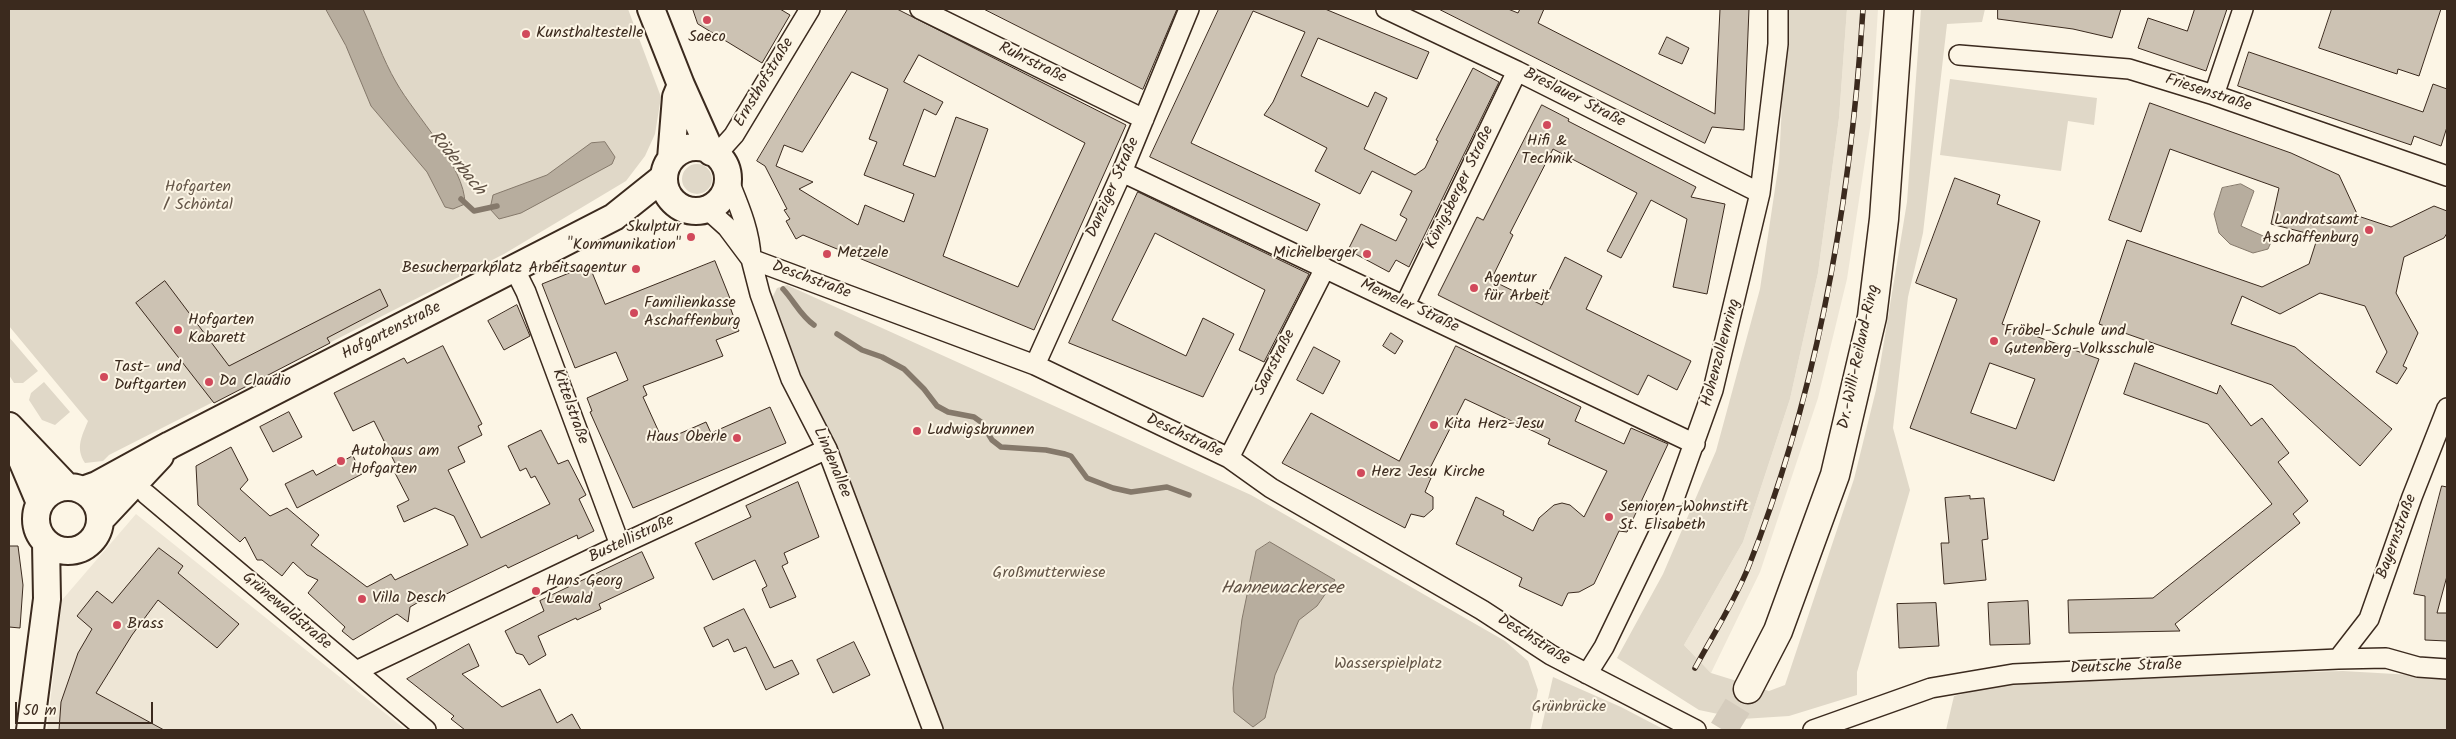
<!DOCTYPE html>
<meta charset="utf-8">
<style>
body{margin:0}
#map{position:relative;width:2456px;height:739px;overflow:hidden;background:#fcf5e5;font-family:Kalam,sans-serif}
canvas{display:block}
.frame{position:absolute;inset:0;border:10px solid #3b2a1e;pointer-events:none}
.scale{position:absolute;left:15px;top:702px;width:138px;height:22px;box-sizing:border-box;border:2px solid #3b2a1e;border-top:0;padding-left:6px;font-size:15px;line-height:18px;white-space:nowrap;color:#3b2a1e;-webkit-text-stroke:4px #fcf5e5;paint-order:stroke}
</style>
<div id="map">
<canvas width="2456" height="739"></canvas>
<div class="frame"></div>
<div class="scale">50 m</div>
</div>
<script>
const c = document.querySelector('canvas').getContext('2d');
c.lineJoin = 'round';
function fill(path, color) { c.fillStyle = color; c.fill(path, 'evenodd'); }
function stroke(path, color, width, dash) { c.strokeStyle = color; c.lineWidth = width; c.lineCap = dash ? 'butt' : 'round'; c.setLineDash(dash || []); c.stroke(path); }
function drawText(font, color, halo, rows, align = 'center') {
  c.font = font + ' Kalam,sans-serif'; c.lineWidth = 4; c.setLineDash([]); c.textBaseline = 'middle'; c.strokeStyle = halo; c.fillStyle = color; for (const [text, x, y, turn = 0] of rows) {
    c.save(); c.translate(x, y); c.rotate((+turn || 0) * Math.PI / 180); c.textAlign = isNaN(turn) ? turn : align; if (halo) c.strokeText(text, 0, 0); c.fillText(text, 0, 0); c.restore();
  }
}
fill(new Path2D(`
 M1847,9H1878L1871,121L1847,279L1818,398L1760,572L1711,673L1684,645L1743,542L1790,399L1818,273L1839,118Z
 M136,514L406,730H47L62,600Z`), '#eee6d6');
fill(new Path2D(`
 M9,9H628L661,97L655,134L645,156L626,181L504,254L109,455L103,461L85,463C75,448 82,436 88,421L9,326Z
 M1787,9H1847L1839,118L1818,273L1790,399L1743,542L1684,645L1711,673L1769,691L1785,685L1854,479L1876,390L1907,202L1921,9H1985L1982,22L1947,24L1923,233L1908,297L1893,428L1910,490L1857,672V695L1789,716L1742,719L1699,710L1617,658L1663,574L1716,451L1760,289L1779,162Z
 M1950,79L2097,98L2094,125L2068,121L2061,171L1940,155Z
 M682 179a15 15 0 1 1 30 0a15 15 0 1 1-30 0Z
 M787,285L1251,495L1505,641L1528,661L1538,690L1530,730H943L771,300L777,288Z
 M9,337L38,371L23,383H14L9,375Z
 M44,382L70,412L55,425L42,420L29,400L31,393Z
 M2343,671L2447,677V730H1946L1954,696L2020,680Z
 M1553,677L1621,707L1665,730H1541Z`), '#e0d8c8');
const water = new Path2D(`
 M326,9H363C374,33 383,60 396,82C415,116 465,166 465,204L453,209L445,207L427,172L371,106L346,46Z
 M605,142L615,157L612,164L521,213L499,219L490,209L493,195L547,175L591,143Z
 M2241,184L2254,191L2241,226L2272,240L2268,249L2253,253L2230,244L2219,233L2214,214L2222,188Z
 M1270,542L1335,580L1317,606L1299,620L1275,675L1265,718L1253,727L1234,712L1233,688L1242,619L1256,551Z`);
fill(water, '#b7ad9e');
stroke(water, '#85796b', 1);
stroke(new Path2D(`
 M461,199L474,211L497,206
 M783,289C795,302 800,315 814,325
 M837,334L862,350L882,357L904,369L924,389L937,406L948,412L974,417L981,422L992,440L1001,447L1046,450L1065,454L1071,456L1087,478L1113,488L1131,492L1167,487L1189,495`), '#85796b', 5.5);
const building = new Path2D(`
 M693,9H780L790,15L762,63L698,24Z
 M848,9H897L1126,125L1034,330L803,235L796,239L786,221L790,219L784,210L787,209L765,166L757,161ZM919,55L1085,143L1018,287L943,256L988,129L956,117L935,177L903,165L924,109L936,115L943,102L904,82ZM852,72L888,89L869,139L877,142L864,175L914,194L904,222L865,205L858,225L799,189L813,182L776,166L784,145L802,152Z
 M984,9H1177L1143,89Z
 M1219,9H1325L1429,52L1417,79L1318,38L1301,76L1368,107L1375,92L1387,98L1364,149L1415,175L1425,168L1438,141L1436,140L1473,68L1499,82L1409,267L1396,260L1389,272L1348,250L1361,224L1396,241L1407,219L1400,215L1412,191L1372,171L1360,194L1315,171L1327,148L1264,115L1273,102L1305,32L1253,11L1191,143L1320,204L1307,231L1150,157Z
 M1439,9H1508L1518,13L1520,9H1544L1538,23L1715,114L1720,9H1749L1744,130L1712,127L1705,143Z
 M1998,9H2121L2112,38L2073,29L1998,19Z
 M2195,9H2227L2206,71L2138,48L2148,18L2187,31Z
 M2332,9H2441L2419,76L2398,69L2397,74L2319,48Z
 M1667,37L1689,48L1682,64L1659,54Z
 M2249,52L2423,112L2433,84L2447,89V127L2441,146L2414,136L2411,145L2238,86Z
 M2150,103L2291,153L2339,175L2358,216L2391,227L2434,206L2447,211V233L2444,238L2404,257L2396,293L2418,333L2403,366L2407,368L2397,384L2376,372L2387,352L2365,306L2320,293L2280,314L2242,296L2231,324L2295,347L2392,429L2360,466L2272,385L2099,324L2127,240L2262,287L2309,264L2318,236L2271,224L2279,188L2170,149L2141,232L2109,220Z
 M1542,105L1569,119L1568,121L1696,187L1691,197L1725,204L1707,294L1673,287L1687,219L1651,200L1621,258L1607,251L1637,193L1553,149L1510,233L1513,235L1491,280L1542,305L1565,257L1602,276L1586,309L1691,361L1677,390L1648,375L1638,395L1438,295L1477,217L1483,220Z
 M1955,178L2000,195L1997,204L2040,221L2002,324L2099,359L2054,481L1910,428L1957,299L1916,283ZM1990,363L2035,379L2016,429L1971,413Z
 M1138,192L1309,274L1264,362L1239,350L1265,290L1155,233L1112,320L1186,356L1203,318L1234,334L1203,397L1069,343Z
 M715,261L733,306L730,307L739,331L716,340L723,356L643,386L647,395L643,397L663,441L706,422L711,433L770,407L786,443L633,508L590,412L592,411L587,398L628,380L616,352L575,368L542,284L589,265L605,304Z
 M165,281L229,366L380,289L388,306L327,338L330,343L214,403L136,303Z
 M517,305L530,336L504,350L488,321Z
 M1391,333L1403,341L1395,354L1383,346Z
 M443,346L482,424L478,426L482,435L458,447L465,462L448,470L481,538L550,504L535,476L531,478L526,468L520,471L508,446L541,430L558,464L568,460L586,495L579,499L594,531L578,539L577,535L508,568L506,565L432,601L429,596L410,607L408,622L397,614L353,640L342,631L345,627L308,593L318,580L307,575L293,562L282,576L262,560H257L245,537L240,542L198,505L196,466L231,447L248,480L240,489L270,516L287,508L319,535L311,545L367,587L391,574L395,580L468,545L454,516L435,508L404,522L397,506L409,500L395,473L399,471L374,421L353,431L334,393L404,358L407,363Z
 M1456,346L1581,407L1575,421L1624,444L1631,428L1668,444L1627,532L1619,531L1594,584L1579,592L1568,593L1562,606L1519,586L1522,578L1456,544L1476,497L1504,511L1503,515L1533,531L1539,518L1554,505L1562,503L1570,505L1584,517L1607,471L1548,444L1550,439L1465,399L1426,476L1431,478L1425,492L1433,497V509L1424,517L1411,514L1405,528L1282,463L1311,413L1399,461Z
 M1314,347L1340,361L1323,394L1297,380Z
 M2135,363L2217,394L2220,385L2251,426L2262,418L2289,453L2278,462L2308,501L2293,514L2300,523L2175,624L2180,631L2069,633L2068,600L2153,598L2272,504L2208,424L2124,394Z
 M289,412L302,437L273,452L260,427Z
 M353,456L362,474L297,508L285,484L313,470L316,475Z
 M798,482L819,537L784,553L788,563L782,566L796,597L770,608L762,589L767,586L755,560L713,580L695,543L751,517L746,506Z
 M2442,486L2447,487V576L2437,613H2447V641L2425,640V596L2414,594Z
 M1970,496V499L1984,498L1988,539L1982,540L1986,580L1944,584L1941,543H1949L1945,498Z
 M9,546H18L23,585L20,628L9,627Z
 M159,548L183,566L178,573L239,624L217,648L158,600L132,635L96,693L164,730H59L61,702L78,653L92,629L77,616L97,591L112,603Z
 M642,552L654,578L599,604L601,609L577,620L576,618L538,636L546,655L529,665L523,655L516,653L505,631L544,611L540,601Z
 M2028,601L2030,644L1990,645L1988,603Z
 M1936,603L1939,646L1899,648L1897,604Z
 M744,609L774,668L792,660L799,674L766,690L746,647L734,652L728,639L713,647L704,628Z
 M854,642L870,675L833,693L817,660Z
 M469,644L479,666L462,674L502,707L540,689L557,723L572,714L581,730H465L451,719L454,716L407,679Z`);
fill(building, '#ccc2b3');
stroke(building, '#3b2a1e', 1);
stroke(new Path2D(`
 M1723,730L1748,689`), '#d5ccbd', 28, [28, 14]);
const street = new Path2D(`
 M920,9L1144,119
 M1386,9L1517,71L1760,193
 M1959,55L2129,69L2214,95L2447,176
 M2214,95L2243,9
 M716,155L734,135L810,9
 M1122,172L1695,444
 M728,179C738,204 750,230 751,258
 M707,209L727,227L751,259L760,294L791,379L827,449L933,730
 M751,259L1035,365L1229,458L1271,488L1482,610L1551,655L1696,730
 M515,270L526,292L620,545
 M1405,305L1517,71
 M1035,365L1122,172L1189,9
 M1229,458L1325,268
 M146,494L426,730
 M2338,659L2369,619L2412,497L2447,408
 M356,671L620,545L827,449
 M1587,674L1604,647L1670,510L1713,390L1760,193L1778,44V9
 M1813,730L1931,688L2013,674L2338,659L2386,658L2418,667L2447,669`);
const secondary = new Path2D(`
 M651,9L681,85L711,152
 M664 179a32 32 0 1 1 64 0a32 32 0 1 1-64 0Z
 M671,159L676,97L681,85
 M9,426L67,487
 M13,439L40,503
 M36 519a32 32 0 1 1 64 0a32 32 0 1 1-64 0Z
 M83,490L97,485L170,445L614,217L664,177
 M100,520L160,456
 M30,730L47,599L46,543`);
const highway = new Path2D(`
 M1748,689L1778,631L1835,475L1872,317L1884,219L1899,9`);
stroke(street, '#3b2a1e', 22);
stroke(secondary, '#3b2a1e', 30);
stroke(highway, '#3b2a1e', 31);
stroke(street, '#fcf5e5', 19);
stroke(secondary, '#fcf5e5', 26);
stroke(highway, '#fcf5e5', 28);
const rail = new Path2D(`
 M1695,668C1713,635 1734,602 1748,568C1819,390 1851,199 1863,9`);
stroke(rail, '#3b2a1e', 5.5);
stroke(rail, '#fcf5e5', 4, [11]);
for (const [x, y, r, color] of [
 [707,20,5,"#d1495b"],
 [526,34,5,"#d1495b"],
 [1547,125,5,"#d1495b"],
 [2369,230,5,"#d1495b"],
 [691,237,5,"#d1495b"],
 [827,254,5,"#d1495b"],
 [1367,254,5,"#d1495b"],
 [636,269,5,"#d1495b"],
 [1474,288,5,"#d1495b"],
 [634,313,5,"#d1495b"],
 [178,330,5,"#d1495b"],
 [1994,341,5,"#d1495b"],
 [104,377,5,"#d1495b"],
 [209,382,5,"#d1495b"],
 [1434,425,5,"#d1495b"],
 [917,431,5,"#d1495b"],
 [737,438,5,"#d1495b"],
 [341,461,5,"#d1495b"],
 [1361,473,5,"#d1495b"],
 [1609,517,5,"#d1495b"],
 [536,591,5,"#d1495b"],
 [362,599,5,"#d1495b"],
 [117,625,5,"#d1495b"]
]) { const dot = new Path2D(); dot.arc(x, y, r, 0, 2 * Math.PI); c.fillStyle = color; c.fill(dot); stroke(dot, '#fcf5e5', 2); }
drawText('16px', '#3b2a1e', '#fcf5e5', [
 ["Kunsthaltestelle",536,34],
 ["Saeco",707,38,"center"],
 ["Hifi &",1547,142,"center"],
 ["Technik",1547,160,"center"],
 ["Landratsamt",2359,221,"right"],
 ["Aschaffenburg",2359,239,"right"],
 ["Skulptur",681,228,"right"],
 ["\"Kommunikation\"",681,246,"right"],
 ["Metzele",837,254],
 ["Michelberger",1357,254,"right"],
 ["Besucherparkplatz Arbeitsagentur",626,269,"right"],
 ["Agentur",1484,279],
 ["für Arbeit",1484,297],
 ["Familienkasse",644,304],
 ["Aschaffenburg",644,322],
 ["Hofgarten",188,321],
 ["Kabarett",188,339],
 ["Fröbel-Schule und",2004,332],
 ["Gutenberg-Volksschule",2004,350],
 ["Tast- und",114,368],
 ["Duftgarten",114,386],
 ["Da Claudio",219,382],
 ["Kita Herz-Jesu",1444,425],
 ["Ludwigsbrunnen",927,431],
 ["Haus Oberle",727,438,"right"],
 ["Autohaus am",351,452],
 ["Hofgarten",351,470],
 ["Herz Jesu Kirche",1371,473],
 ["Senioren-Wohnstift",1619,508],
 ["St. Elisabeth",1619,526],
 ["Hans Georg",546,582],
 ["Lewald",546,600],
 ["Villa Desch",372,599],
 ["Brass",127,625]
], 'left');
drawText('16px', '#3b2a1e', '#fcf5e5', [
 ["Ruhrstraße",1032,64,26],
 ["Ernsthofstraße",765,83,-59],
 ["Friesenstraße",2208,94,18],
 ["Breslauer Straße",1574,99,27],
 ["Danziger Straße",1114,188,-66],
 ["Königsberger Straße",1461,188,-64],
 ["Deschstraße",811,281,20],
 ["Memeler Straße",1409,307,25],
 ["Hofgartenstraße",392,332,-27],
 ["Hohenzollernring",1722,353,-75],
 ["Dr.-Willi-Reiland-Ring",1860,357,-78],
 ["Saarstraße",1276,363,-63],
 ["Kittelstraße",569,407,70],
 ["Deschstraße",1184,437,25],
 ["Lindenallee",831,463,67],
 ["Bayernstraße",2398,537,-70],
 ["Bustellistraße",632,540,-25],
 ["Grünewaldstraße",286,612,40],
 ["Deschstraße",1533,641,32],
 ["Deutsche Straße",2126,668,-2]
]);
drawText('16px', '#645648', '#fcf5e5', [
 ["Hofgarten",198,188],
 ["/ Schöntal",198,206],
 ["Großmutterwiese",1049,574],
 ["Wasserspielplatz",1388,665],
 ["Grünbrücke",1569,708]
]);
drawText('italic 18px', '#605144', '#fcf5e5', [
 ["Röderbach",456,164,51],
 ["Hannewackersee",1282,590]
]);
</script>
